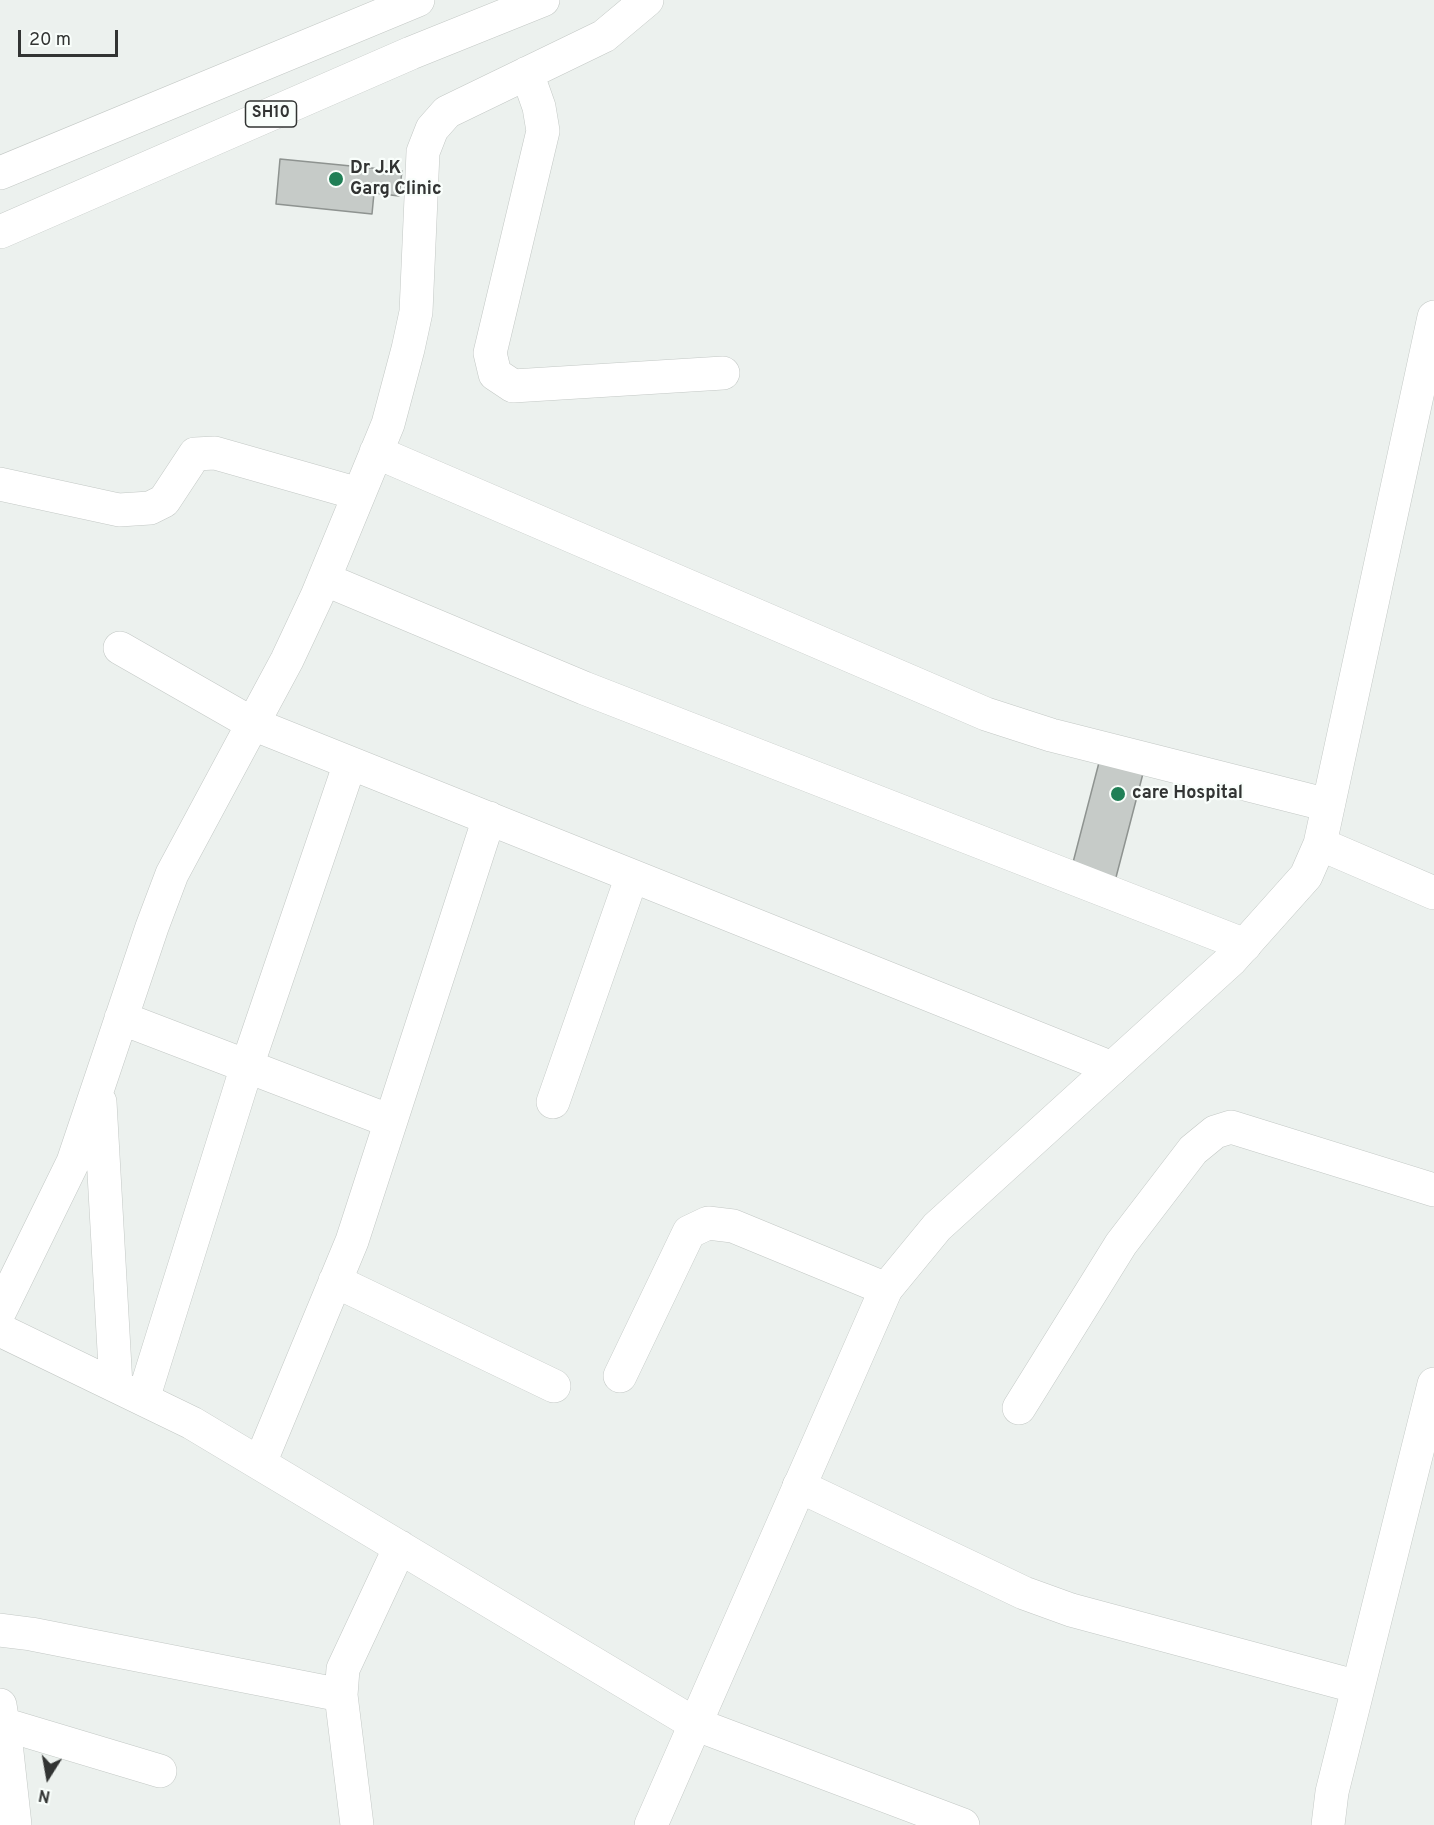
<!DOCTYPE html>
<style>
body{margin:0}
#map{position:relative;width:1434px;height:1825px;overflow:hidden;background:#ecf1ee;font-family:Overpass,sans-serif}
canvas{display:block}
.north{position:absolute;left:18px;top:1747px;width:60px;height:60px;-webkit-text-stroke:4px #f9fefb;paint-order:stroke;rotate:191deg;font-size:16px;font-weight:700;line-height:24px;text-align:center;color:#323433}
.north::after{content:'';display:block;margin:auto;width:21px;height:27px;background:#323433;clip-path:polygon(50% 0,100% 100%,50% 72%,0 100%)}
.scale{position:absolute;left:18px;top:30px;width:100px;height:27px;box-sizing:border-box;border:3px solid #323433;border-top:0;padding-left:8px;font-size:18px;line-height:21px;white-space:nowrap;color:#323433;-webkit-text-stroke:4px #f9fefb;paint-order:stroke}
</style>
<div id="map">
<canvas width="1434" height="1825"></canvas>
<div class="north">N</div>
<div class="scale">20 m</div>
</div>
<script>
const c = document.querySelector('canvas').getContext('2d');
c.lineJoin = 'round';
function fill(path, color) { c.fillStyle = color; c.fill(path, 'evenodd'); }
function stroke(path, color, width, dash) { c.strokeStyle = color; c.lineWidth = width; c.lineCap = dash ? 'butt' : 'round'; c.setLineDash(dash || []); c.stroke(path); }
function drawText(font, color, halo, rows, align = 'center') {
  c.font = font + ' Overpass,sans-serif'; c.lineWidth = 4.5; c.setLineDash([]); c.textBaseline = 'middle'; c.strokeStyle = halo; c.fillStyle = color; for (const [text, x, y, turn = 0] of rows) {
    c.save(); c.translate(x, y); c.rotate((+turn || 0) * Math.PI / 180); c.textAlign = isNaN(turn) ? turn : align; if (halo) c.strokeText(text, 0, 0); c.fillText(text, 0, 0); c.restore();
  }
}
const building = new Path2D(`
 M280,159L402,171L399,196L374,193L372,214L276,204Z
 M1102,751L1146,762L1114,885L1070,874Z`);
fill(building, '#c6cbc8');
stroke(building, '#8e9390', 1.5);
const street = new Path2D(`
 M527,73L539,107L543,131L490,353L495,374L513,386L723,373
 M376,452L986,714L1051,735L1328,805
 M0,484L119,510L150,508L164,501L195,454L215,453L359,494
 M324,579L584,688L1245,945
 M120,648L253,724L1112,1068
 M121,1018L390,1121
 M100,1102L116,1386
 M553,1102L632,876
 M335,1281L554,1386
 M0,1311L73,1162L152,927L172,874L287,660L317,596L388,424L408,349L416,312L423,152L432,129L447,112L604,36L647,0
 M0,1330L192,1423L695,1724L963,1825
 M620,1376L689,1232L708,1223L733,1226L886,1289
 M143,1399L247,1066L350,763
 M1019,1408L1121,1244L1193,1150L1215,1132L1231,1127L1434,1190
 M260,1463L352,1241L489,818
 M799,1486L1024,1593L1071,1610L1358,1687
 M0,1630L31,1634L341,1695
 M0,1705L6,1743L15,1825
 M3,1724L160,1771
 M357,1825L341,1695L343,1669L400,1547
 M1328,1825L1332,1792L1434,1384`);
const secondary = new Path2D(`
 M1320,844L1434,893
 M651,1825L886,1289L937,1227L1231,960L1306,876L1320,844L1434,317`);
const primary = new Path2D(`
 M0,173L418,0
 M0,232L411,53L543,0`);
stroke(street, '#c3c8c5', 34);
stroke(secondary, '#c3c8c5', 34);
stroke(primary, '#c3c8c5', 34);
stroke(street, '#fff', 33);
stroke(secondary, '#fff', 33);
stroke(primary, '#fff', 33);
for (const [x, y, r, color] of [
 [336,179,8,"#207f56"],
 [1118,794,8,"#207f56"]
]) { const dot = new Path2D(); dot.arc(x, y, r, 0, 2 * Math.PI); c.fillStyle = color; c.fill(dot); stroke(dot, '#f9fefb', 2); }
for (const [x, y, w] of [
 [271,114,51]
]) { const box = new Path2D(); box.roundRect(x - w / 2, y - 13, w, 26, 4.5); c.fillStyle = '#f9fefb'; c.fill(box); stroke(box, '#323433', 1.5); }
drawText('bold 16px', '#323433', null, [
 ["SH10",271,114]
]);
drawText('bold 18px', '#323433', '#f9fefb', [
 ["Dr J.K",350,169],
 ["Garg Clinic",350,190],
 ["care Hospital",1132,794]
], 'left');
</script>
